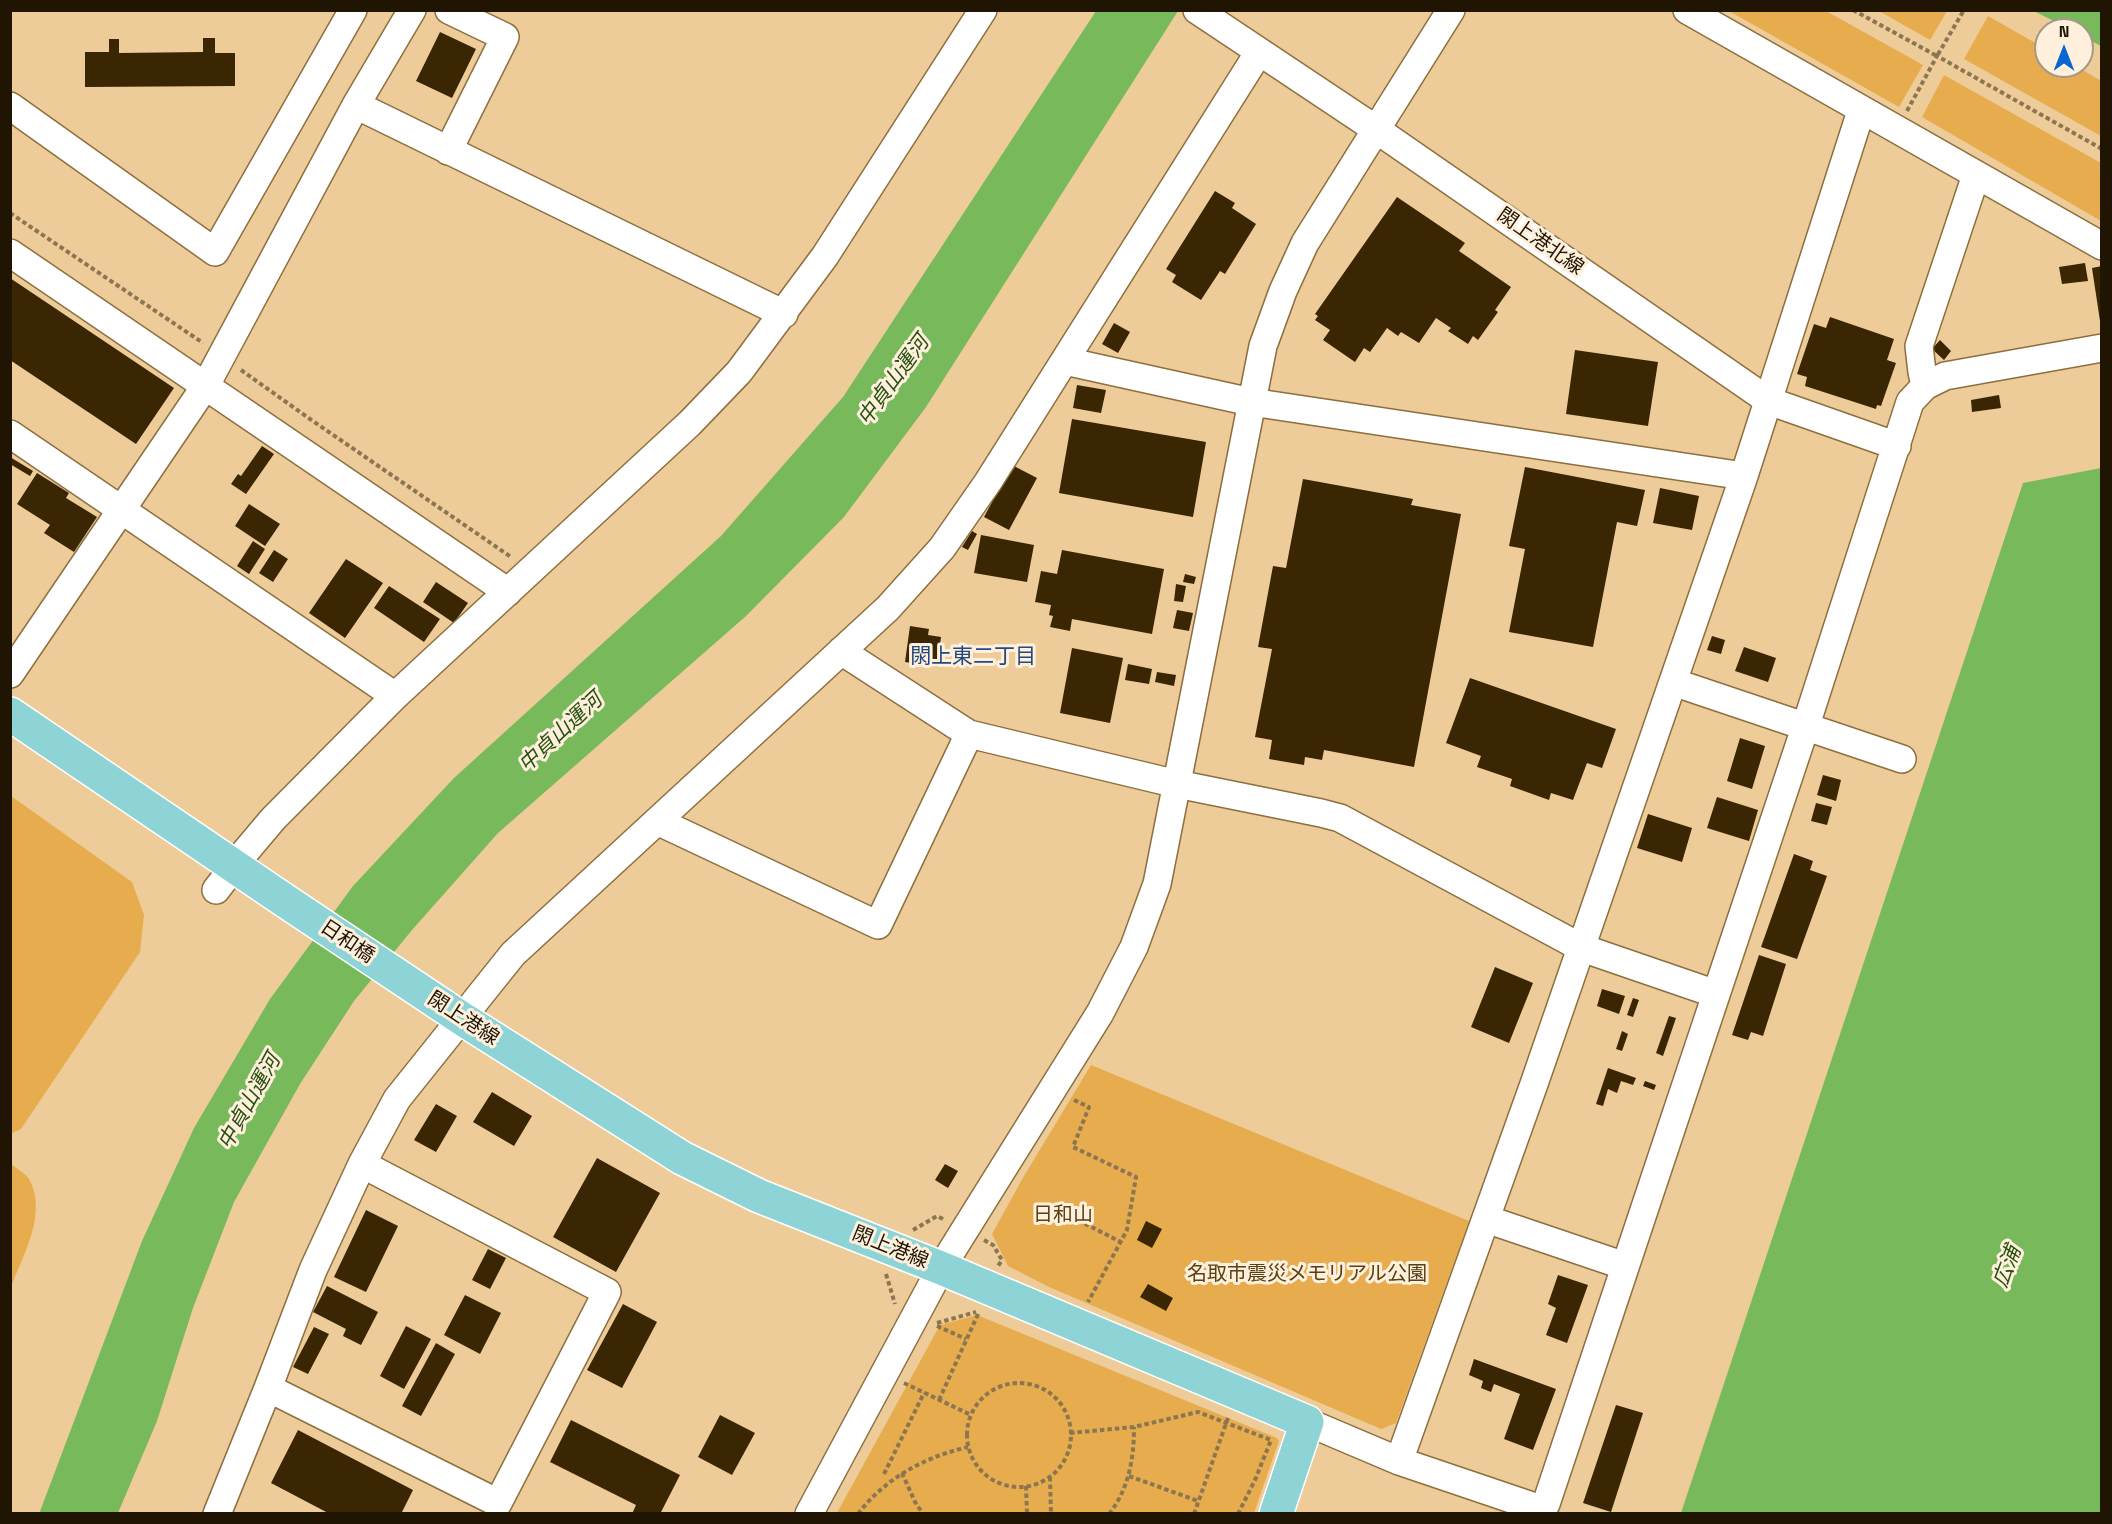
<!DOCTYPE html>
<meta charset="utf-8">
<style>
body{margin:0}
#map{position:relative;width:2112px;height:1524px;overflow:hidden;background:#ec9;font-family:"Space Grotesk",sans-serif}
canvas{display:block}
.frame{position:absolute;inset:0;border:12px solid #201402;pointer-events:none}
.north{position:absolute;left:2034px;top:18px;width:60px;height:60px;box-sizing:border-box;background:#fef0dc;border:2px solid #a59885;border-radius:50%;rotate:0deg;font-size:16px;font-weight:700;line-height:24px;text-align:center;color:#201402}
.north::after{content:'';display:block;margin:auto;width:21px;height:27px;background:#0b65ce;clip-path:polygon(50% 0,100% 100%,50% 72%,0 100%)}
</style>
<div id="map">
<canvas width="2112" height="1524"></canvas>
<div class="frame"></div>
<div class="north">N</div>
</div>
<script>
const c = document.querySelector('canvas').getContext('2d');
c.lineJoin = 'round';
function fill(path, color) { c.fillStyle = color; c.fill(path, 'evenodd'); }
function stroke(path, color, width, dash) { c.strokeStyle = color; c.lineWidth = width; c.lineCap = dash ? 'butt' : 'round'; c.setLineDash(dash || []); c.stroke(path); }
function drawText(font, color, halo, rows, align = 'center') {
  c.font = font + ' "Space Grotesk","Noto Sans JP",sans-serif'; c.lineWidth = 6; c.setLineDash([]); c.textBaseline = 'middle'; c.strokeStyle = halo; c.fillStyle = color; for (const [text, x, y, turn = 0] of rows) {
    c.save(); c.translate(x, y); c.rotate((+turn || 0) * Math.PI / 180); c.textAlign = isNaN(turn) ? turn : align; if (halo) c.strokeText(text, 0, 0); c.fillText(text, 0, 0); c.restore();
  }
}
fill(new Path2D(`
 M1729,11H1826L1923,65L1899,107Z
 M1879,11H1947L1930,40Z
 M1988,16L2046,49V66H2076L2101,81V136L1964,59Z
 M1944,75L2101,163V221L1922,117Z
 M11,796L132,882L144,915L140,952L21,1129L10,1134Z
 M1091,1065L1469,1221L1396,1423L1381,1429L1049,1287L1008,1266L992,1234L1024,1176Z
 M11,1164C16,1168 25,1173 29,1179C48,1213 23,1255 11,1287Z
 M977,1315L1277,1438L1279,1441L1254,1513H837L940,1325Z`), '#e6ac4d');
fill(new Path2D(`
 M1096,11H1178L926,407L844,517L746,616L498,833L412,930L354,1001L300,1084L234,1202L193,1308L157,1421L118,1513L39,1514L142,1241L194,1128L270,999L353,886L454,778L721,536L843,397Z
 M2034,11H2101V46L2082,36V30H2071Z
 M2101,468V1513H1681L2023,483Z`), '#77b95b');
fill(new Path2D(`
 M440,32L476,49L452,98L416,81Z
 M203,38H215V53H235V86L85,87V52H109V39H119V53L203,52Z
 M1215,191L1235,203L1232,208L1256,224L1225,274L1220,271L1201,300L1172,282L1176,275L1166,269Z
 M1397,197L1465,243L1459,251L1511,287L1495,310L1498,312L1478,340L1473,336L1468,344L1448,331L1451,328L1436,318L1419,343L1401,332L1398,336L1387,328L1370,352L1364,348L1355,362L1323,340L1330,330L1315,320L1318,316L1315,314Z
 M2085,263L2088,281L2062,284L2059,267Z
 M2102,266V321H2100L2092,268Z
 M10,278L174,388L136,444L10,360Z
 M1830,317L1894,339L1887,360L1896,363L1881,406L1877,405L1876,409L1805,386L1807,377L1797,374L1814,324L1826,328Z
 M1114,323L1130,332L1118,353L1102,344Z
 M1940,340L1951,351L1944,360L1932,349Z
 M1575,350L1658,362L1648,426L1566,414Z
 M1077,385L1106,390L1101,413L1073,408Z
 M1999,395L2001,408L1972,412L1971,400Z
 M1072,419L1206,442L1193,517L1059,493Z
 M262,446L274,454L246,494L231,484L238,474L241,476Z
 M10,457L33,471L30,476L10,464Z
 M1012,465L1037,478L1009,530L984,517Z
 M1525,467L1645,490L1637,526L1617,522L1593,647L1509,632L1525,549L1509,546Z
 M37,473L69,493L66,498L97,517L74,552L44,533L50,525L17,504Z
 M1303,479L1413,499L1411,505L1461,514L1414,767L1324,750L1322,760L1305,757L1304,765L1269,759L1272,740L1255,737L1272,649L1258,647L1273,566L1286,568Z
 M1660,488L1699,496L1692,530L1653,523Z
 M249,504L280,524L265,546L235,526Z
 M972,531L977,534L968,550L962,547Z
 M981,535L1034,545L1027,582L974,573Z
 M253,541L265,549L249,574L237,566Z
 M274,550L288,559L273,582L259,573Z
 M1062,550L1164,569L1152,634L1072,619L1070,631L1050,627L1053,616L1049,615L1051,605L1035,602L1041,571L1057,574Z
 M346,559L383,583L345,638L309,613Z
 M1185,574L1196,577L1194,584L1183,582Z
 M436,582L468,603L454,623L423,602Z
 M1176,584L1186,586L1183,602L1174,601Z
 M389,586L440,619L424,642L374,608Z
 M1177,610L1193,613L1189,631L1173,628Z
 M910,626L929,629L928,635L941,637L937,667L905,662Z
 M1712,636L1725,640L1721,654L1707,650Z
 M1744,647L1776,658L1768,682L1735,671Z
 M1072,648L1123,658L1110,723L1060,713Z
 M1128,664L1152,669L1149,684L1125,680Z
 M1157,672L1176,675L1174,686L1155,682Z
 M1470,678L1616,729L1602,768L1587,763L1573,800L1551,793L1549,800L1510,786L1512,779L1477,767L1481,756L1446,743Z
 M1740,738L1765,746L1752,789L1727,781Z
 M1823,775L1841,780L1836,801L1817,795Z
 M1717,797L1758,810L1749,841L1707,828Z
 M1816,803L1832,807L1827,825L1811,821Z
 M1648,814L1692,828L1682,862L1637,848Z
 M1794,854L1813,861L1810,870L1827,876L1797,959L1761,947Z
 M1759,955L1786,964L1763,1036L1751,1032L1748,1040L1732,1035Z
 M1495,967L1533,983L1509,1043L1471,1027Z
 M1602,989L1625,996L1619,1014L1597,1006Z
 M1633,998L1639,1000L1633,1017L1627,1015Z
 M1669,1016L1676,1018L1663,1056L1656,1053Z
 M1622,1031L1628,1034L1622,1051L1616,1049Z
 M1608,1068L1636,1078L1633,1085L1621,1081L1617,1093L1608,1089L1603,1106L1596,1104Z
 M1645,1081L1656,1085L1654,1090L1643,1086Z
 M492,1092L532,1116L514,1146L473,1122Z
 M436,1104L457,1116L436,1152L414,1140Z
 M597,1158L660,1193L616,1272L553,1237Z
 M945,1164L958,1171L948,1188L935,1180Z
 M366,1210L398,1226L366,1292L334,1277Z
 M1146,1221L1162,1229L1152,1248L1137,1240Z
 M488,1249L506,1258L490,1289L472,1280Z
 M1558,1275L1588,1285L1567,1343L1546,1335L1556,1308L1548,1304Z
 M1148,1284L1173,1298L1166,1311L1140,1297Z
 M327,1286L378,1312L361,1345L343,1336L346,1329L313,1312Z
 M465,1295L501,1313L480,1354L444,1335Z
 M623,1304L657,1322L622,1388L587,1370Z
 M406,1326L431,1339L404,1389L380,1376Z
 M314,1327L329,1334L308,1374L293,1367Z
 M436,1343L455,1354L421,1416L402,1406Z
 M1474,1359L1556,1389L1533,1450L1504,1439L1520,1394L1494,1384L1491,1392L1481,1388L1483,1381L1469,1375Z
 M1616,1405L1643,1413L1611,1512L1583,1503Z
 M720,1415L755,1433L732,1475L698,1457Z
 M571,1420L680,1475L660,1514H632L636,1505L550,1462Z
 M298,1430L413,1490L401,1514H330L271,1483Z`), '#3a2602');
const minor = new Path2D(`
 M1197,10L1377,130L1769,401L1897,446
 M1687,10L2102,246
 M356,105L412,10
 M10,106L215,252L353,10
 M448,151L505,37L449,10
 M10,253L508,592
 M1065,361L1251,402L1744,476
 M1925,386L1922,372L1919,346L1976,175
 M10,434L395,696
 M841,651L969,734L1177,784L1321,813L1340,818L1582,948L1716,994
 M10,674L206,385L356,105L784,314
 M1673,682L1902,759
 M657,821L878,925L969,734
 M216,890L246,851L273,819L395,696L690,423L739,372L825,256L983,10
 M1486,1219L1625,1266
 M268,1388L498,1503L607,1292L362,1164
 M1307,1422L1399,1461L1535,1507L1546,1504L1806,725L1910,402L1925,386L1945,376L2102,348
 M1399,1461L1534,1084L1744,476L1861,111
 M217,1514L268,1388L313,1270L362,1164L397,1099L513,954L888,608L942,548L988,482L1259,52
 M809,1514L941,1268L1100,1013L1134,947L1157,884L1263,346L1283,291L1305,243L1451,10`);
const major = new Path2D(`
 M10,714L284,900L461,1018L682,1158L759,1196L941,1268L1307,1422L1276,1514`);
stroke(minor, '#8d6f3f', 30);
stroke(major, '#fff', 36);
stroke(new Path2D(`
 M1853,10L1937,56L1964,10
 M1907,111L1937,56L2102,149
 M10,213L203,343
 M241,370L310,419L511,557
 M1074,1100L1089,1107L1073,1147L1136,1177L1127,1230L1088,1302
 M1058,1210L1121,1242
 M913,1230L937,1216L945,1220
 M984,1240L993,1245L1002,1260L998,1266
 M886,1274L895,1304
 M937,1323L976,1312
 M937,1326L966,1339
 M904,1383L971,1415
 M967 1435a52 52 0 1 1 104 0a52 52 0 1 1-104 0Z
 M939,1400L979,1312
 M1070,1433L1134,1427L1198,1412L1271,1440L1255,1480L1238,1514
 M902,1473L915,1502L923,1514
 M884,1474L924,1393
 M1129,1476L1198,1501
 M1050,1477L1051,1514
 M1026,1486L1027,1514
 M858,1514C885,1478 925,1457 968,1447
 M1109,1514C1129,1489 1134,1458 1134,1427
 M1194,1514L1229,1415`), '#8c7551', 4, [4.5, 3]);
stroke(minor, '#fff', 27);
stroke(major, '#8ed4d6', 33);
drawText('20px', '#201402', '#fef0dc', [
 ["閖上港北線",1540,242,35],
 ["日和橋",347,942,34],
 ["閖上港線",463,1019,33],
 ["閖上港線",890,1248,22]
]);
drawText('20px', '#5a4013', '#fef0dc', [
 ["日和山",1063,1216],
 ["名取市震災メモリアル公園",1307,1275]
]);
drawText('italic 21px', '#26500f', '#fef0dc', [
 ["中貞山運河",894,381,-54],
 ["中貞山運河",561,733,-43],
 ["中貞山運河",250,1102,-61],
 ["広浦",2008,1267,-69]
]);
drawText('21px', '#234a7f', '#fef0dc', [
 ["閖上東二丁目",973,657]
]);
</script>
